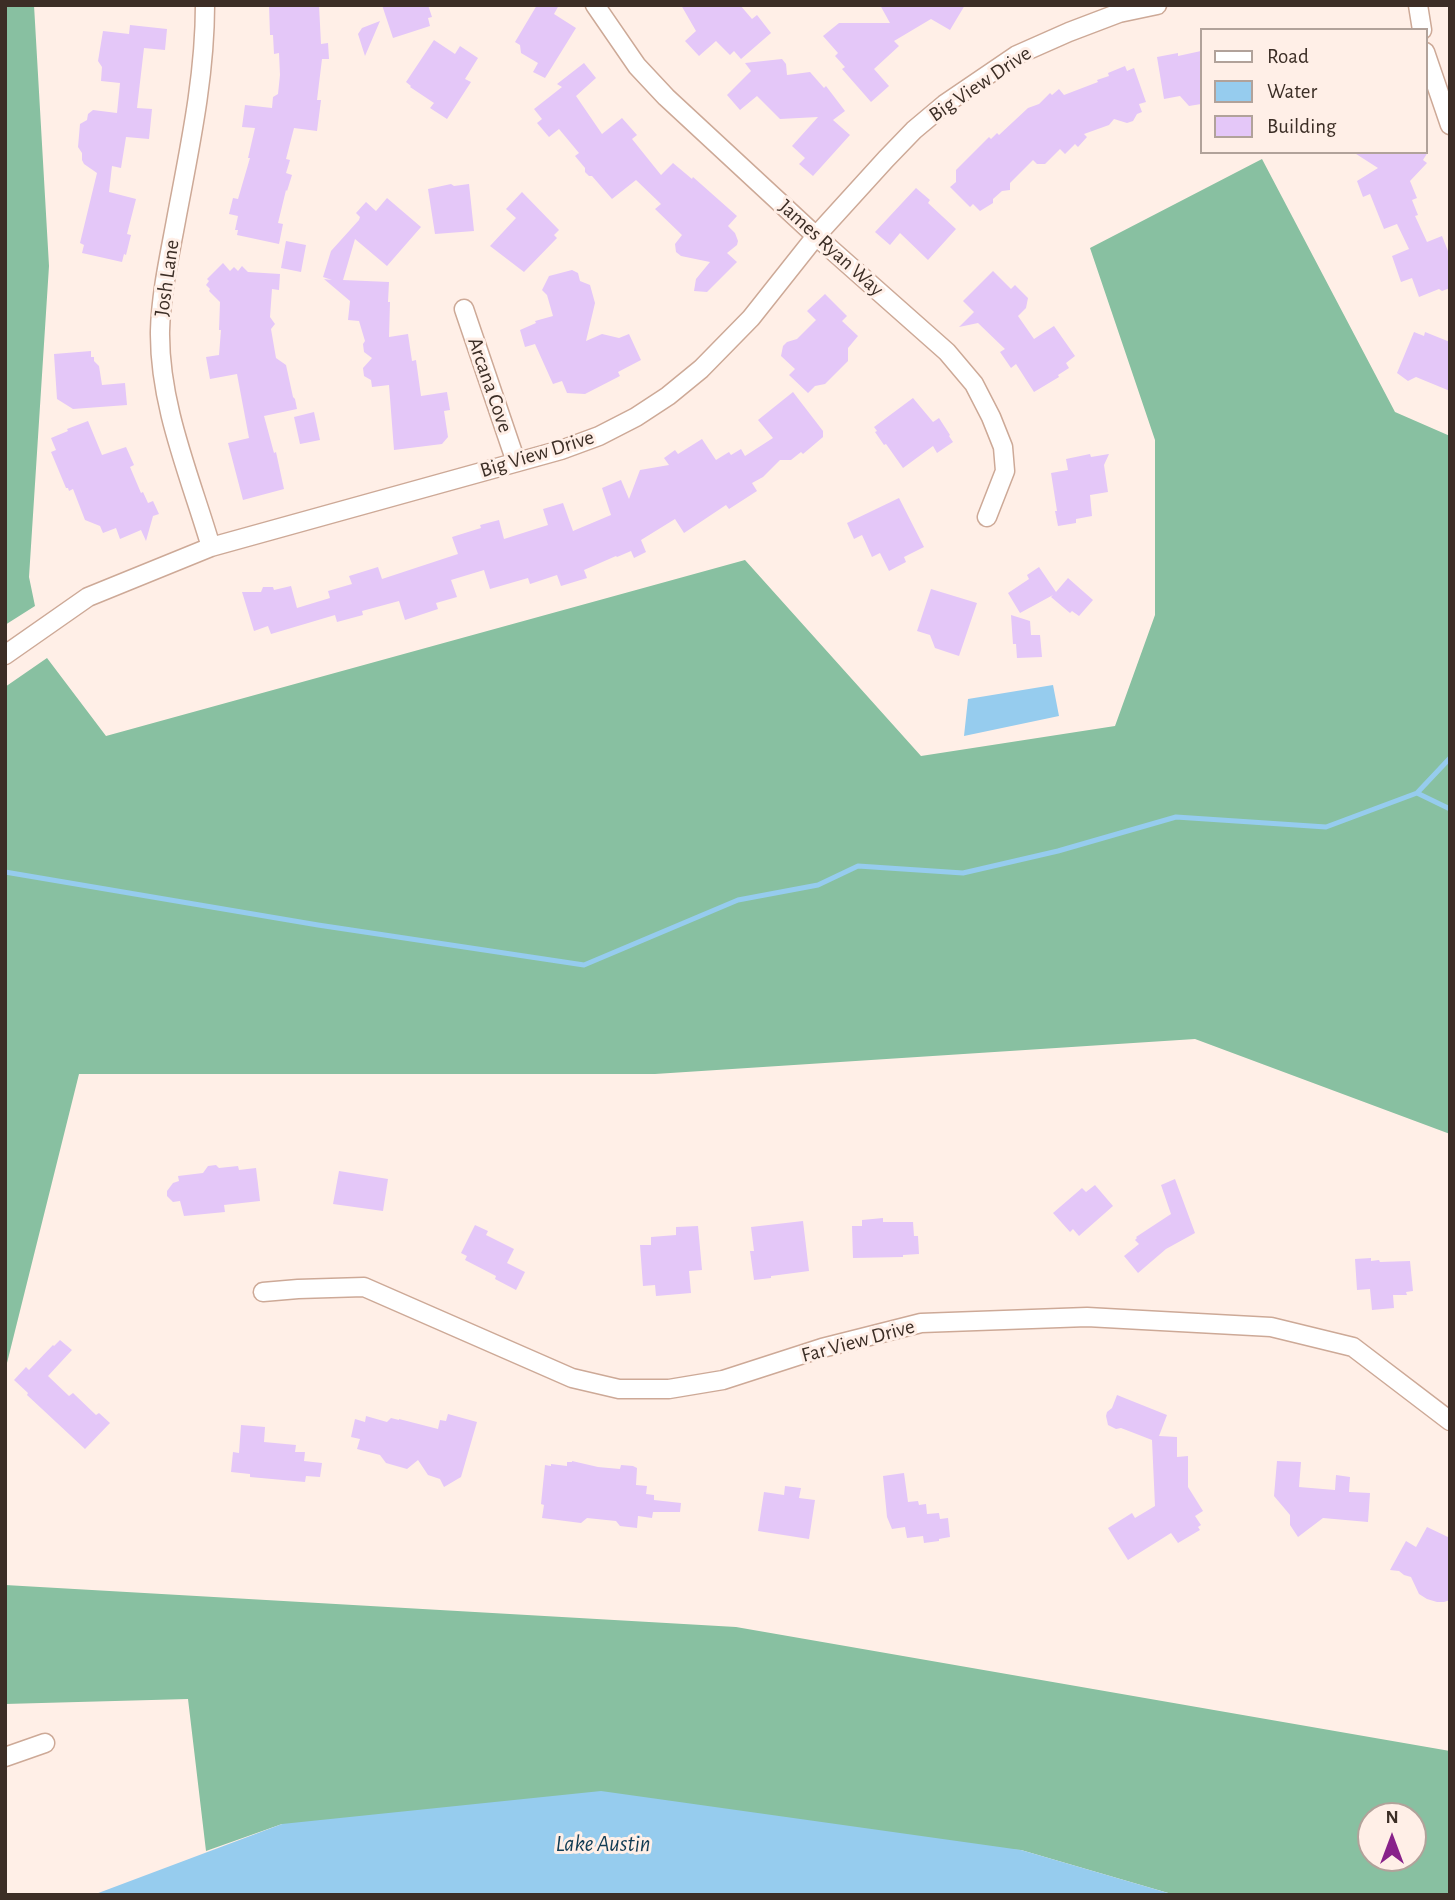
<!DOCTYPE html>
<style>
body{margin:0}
#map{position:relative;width:1455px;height:1900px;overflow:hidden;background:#ffefe7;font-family:"Alegreya Sans",sans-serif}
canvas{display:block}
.frame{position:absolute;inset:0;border:7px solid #3c2e26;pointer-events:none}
.legend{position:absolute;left:1200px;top:28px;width:228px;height:126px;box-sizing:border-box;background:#ffefe7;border:2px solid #b1a29a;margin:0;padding:9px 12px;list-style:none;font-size:21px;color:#3c2e26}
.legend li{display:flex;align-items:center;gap:14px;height:35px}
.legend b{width:35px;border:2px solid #b1a29a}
.north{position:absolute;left:1357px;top:1802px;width:70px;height:70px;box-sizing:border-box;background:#ffefe7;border:2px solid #b1a29a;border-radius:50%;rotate:0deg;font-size:19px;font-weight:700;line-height:28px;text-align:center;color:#3c2e26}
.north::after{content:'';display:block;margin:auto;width:24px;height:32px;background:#88228a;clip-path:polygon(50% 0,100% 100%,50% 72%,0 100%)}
</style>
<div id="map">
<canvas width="1455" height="1900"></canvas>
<div class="frame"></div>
<ul class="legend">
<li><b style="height:9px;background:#fff"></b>Road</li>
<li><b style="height:19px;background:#96ccee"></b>Water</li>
<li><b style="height:19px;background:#e4c7f8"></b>Building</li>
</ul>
<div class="north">N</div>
</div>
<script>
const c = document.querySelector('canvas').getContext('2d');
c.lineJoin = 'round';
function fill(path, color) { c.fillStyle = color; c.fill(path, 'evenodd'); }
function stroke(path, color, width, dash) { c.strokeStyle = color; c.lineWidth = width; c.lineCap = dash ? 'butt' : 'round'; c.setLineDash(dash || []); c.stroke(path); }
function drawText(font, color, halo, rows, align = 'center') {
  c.font = font + ' "Alegreya Sans",sans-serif'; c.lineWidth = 6; c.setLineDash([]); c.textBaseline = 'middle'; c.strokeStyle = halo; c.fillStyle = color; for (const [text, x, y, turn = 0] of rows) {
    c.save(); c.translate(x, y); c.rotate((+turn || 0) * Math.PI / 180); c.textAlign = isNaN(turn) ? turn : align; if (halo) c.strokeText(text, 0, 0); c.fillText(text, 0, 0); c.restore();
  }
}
fill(new Path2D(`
 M5,5H34L49,266L29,577L35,606L5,625Z
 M1262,159L1395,412L1450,436V1134L1195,1039L655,1074H79L5,1371V687L47,658L106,736L745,560L921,756L1115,726L1155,615V440L1090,248Z
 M5,1585L736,1627L1450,1751V1895H1175L1021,1850L282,1824L206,1851L188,1699L5,1704ZM1371,1816H1413V1858H1371Z`), '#88c0a1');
fill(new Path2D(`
 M1053,685L1059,716L964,736L968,699Z
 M601,1791L1021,1850L1175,1895H93L282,1824Z`), '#96ccee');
stroke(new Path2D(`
 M1417,793L1450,758
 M5,872L318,925L584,965L738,900L818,885L858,866L963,873L1058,851L1176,817L1326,827L1417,793L1450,809`), '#96ccee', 5);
fill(new Path2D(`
 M269,5H319L321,44L328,43L329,59H322L317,100H321L317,131L294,128L286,159L290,160L286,173L292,175L287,191L286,190L278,223L283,224L279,244L237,235L238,230H235L238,216L229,214L233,198L238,199L250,158H248L255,128L242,127L245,105L272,108L273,97L278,94L280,75L279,53L274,54L273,35H270Z
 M382,5H428L432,17L428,18L430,26L393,38Z
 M537,5H559L554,14L576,28L545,78L533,72L538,63L521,53L520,45L515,42Z
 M681,5H740L752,19L757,15L771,33L741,59L734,51L730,55L716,41L699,56L685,41L696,31Z
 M880,5H965L950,30L931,19L894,41L899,46L874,69L889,86L871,102L842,69L845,67L835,56L838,53L823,36L839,23H890Z
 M380,21L365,56L358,34L362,28Z
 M130,25L167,29L165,50L144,48L137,108L152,109L149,139L126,137L121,168L112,166L109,192L136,199L127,234L131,235L126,255L124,254L122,262L82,253L84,245L80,243L97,173L84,164L82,160V153L78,147L80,124L87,120L88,114L93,110L117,113L120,83L101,81L102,67L98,61L103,31L129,34Z
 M434,40L455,54L460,46L478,58L465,79L471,82L447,119L430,108L434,103L410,87L411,86L406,82Z
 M1201,51V104L1189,106L1180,96L1164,99L1157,57L1178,53V56Z
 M782,59L786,64L787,75L810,72L824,88L826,86L845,111L833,120L850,135L813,176L799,164L805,158L792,146L818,117L780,119L757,96L740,110L727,95L751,71L745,63Z
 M584,63L596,78L576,96L602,134L622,118L637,135L632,139L661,175L673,163L692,179L693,177L737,216L728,226L735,233L738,241L737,245L727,253L737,262L707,292L694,291L696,279L710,262L681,256L676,252L675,244L682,235L655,209L661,204L636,180L612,199L592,176H589L585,172V168L575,156L579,153L559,129L549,137L537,123L542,119L534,109L562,87L557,84Z
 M1125,66L1127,71L1134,68L1146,102L1139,104L1142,112L1137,114L1133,121L1127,123L1114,119L1109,125L1084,134L1087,137L1078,147L1075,144L1065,154L1060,149L1045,164H1037L1033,160L1010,183V190L1002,191L993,199V203L980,211L973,204L970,207L950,187L956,182V170L989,137L991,139L997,133L999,135L1028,108L1039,104L1050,93L1052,95L1059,89L1064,95L1098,82L1097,80L1109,76L1108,73Z
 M1353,152H1428L1423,160L1427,163L1410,181L1417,198L1412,200L1418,215L1415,216L1427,242L1442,236L1450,256V288L1442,291L1439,289L1419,297L1412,278L1401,282L1392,256L1409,249L1397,224L1384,229L1370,194L1363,197L1357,181L1378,168Z
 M451,184L454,186L469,184L474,231L435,234L428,189Z
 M916,188L930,200L928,203L956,229L928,260L900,233L890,245L875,232Z
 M522,192L559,230L554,235L557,238L524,272L490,246L516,218L506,209Z
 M387,198L421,227L387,266L355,239L343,280L389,282L388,302H390L389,337L408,334L412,361L416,360L421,396L447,392L450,410L444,411L448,437L442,444L394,450L389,385L372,387L371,380L364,376L363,368L372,358L364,352L363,344L365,341L359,321L348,320L350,301L324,279L332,280L323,277L331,251L359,220L360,217L356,213L366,202L376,211Z
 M286,241L306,245L301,272L281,268Z
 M223,263L230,271L234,267L238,271L242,266L248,272L280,274L279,290L272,289L270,317L275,324L271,329L276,358L286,365L293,397L295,399L297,409L264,416L274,453L276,452L284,489L243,500L228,443L249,438L237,374L210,379L206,357L219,355L221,330H219L220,302L209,291L210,289L206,285L209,281L207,279Z
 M572,270L578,273L580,281L590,285L595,303L586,341L602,334L619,338L629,334L641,360L618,372L620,376L585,394L567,393L562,381L553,384L535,344L525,347L520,330L536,323L535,321L553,316L547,295L542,290L549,276Z
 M993,271L1011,289L1015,285L1028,298L1026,308L1018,316L1034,339L1054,326L1075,356L1066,363L1069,368L1058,375L1059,377L1034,392L1016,364L1011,368L1000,352L1005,349L978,323L959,327L974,312L963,301Z
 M825,294L847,316L842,321L858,336L848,348V361L825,384L815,386L808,393L789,375L795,369L781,356L783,346L787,342L797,339L816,320L807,311Z
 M1414,332L1424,336L1425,332L1450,342V391L1416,377L1408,381L1397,373Z
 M91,351V357H94V361L99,366L102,385L125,383L127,405L73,409L57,399L54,354Z
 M793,392L823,431V437L803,454L801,452L791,460H780L763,477L752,483L757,491L729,509L726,505L684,533L675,519L641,540L646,552L634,558L631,551L617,557L616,556L584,570L587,578L561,586L557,575L530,584L528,578L490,589L484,570L451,580L457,597L436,603L438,609L405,620L399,601L362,611L363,615L337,622L335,615L271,634L268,626L254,631L242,592H261L263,587H273L274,590L291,586L297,608L330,598L328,591L352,584L349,576L378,567L382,579L458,554L452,537L481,528L480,525L499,520L504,539L548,525L543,509L563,503L573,531L611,515L602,488L621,480L629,499L640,470L669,465L664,458L675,450L678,454L702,439L716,460L729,452L731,455L741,449L745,456L773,438L758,420Z
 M913,398L933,422L939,418L950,435L949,436L953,442L937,453L933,446L903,468L886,444L884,445L875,432L877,431L874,427Z
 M314,412L320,440L300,444L294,417Z
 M88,421L102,455L126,447L134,465L130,467L141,493L143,492L148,503L153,501L159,514L153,516L146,541L141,530L120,539L116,528L103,533L100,526L85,520L73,489L69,491L68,488H66L51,452L56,450L51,438L68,431L67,429Z
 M1090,454L1091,457L1109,454L1104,465L1108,492L1090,495L1092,516L1076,519V523L1058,526L1055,511H1057L1051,473L1068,470L1066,459Z
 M899,498L924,547L904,557L906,562L889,571L880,553L872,557L862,535L854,539L847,523Z
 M1039,567L1056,592L1068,578L1093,600L1079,616L1072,611L1070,613L1051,597L1053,595L1020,613L1008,593L1029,579L1027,575Z
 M931,589L977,603L959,656L935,648L930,635L917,631Z
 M1011,615L1030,621L1031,635H1040L1042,657L1017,658L1016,644H1013Z
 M216,1165L219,1168L238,1166L239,1170L256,1168L260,1201L224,1205L225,1212L184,1216L180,1201L173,1202L167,1196V1191L173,1183L179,1181L178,1176L203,1173L208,1166Z
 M339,1171L388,1179L383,1211L333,1204Z
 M1175,1179L1195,1233L1166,1249L1138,1273L1124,1256L1139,1244L1135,1240L1137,1238L1136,1237L1171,1214L1161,1185Z
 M1095,1185L1113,1206L1079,1236L1073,1229L1070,1232L1053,1213L1082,1188L1086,1192Z
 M883,1218V1222H913L914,1236H918L919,1254L903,1255V1257L853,1258L852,1226H862V1220Z
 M803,1221L809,1271L771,1276V1278L754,1280L750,1251H754L751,1227Z
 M475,1225L488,1231L486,1235L514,1249L507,1263L525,1272L516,1290L495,1279L496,1276L465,1260L467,1256L461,1253Z
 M698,1226L702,1270L689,1271L691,1293L656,1296L655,1285L643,1286L640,1245H651V1237L676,1235V1227Z
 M1371,1258V1261L1379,1260L1380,1262L1410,1261L1413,1291L1406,1292L1407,1295H1393L1394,1308L1372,1310L1370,1289L1357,1290L1355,1259Z
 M60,1340L72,1350L48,1376L69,1396L73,1393L96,1415L99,1413L110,1423L85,1449L27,1395L28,1393L14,1380L26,1367L29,1370L53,1345L54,1346Z
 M1117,1395L1167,1415L1159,1436L1177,1437V1457L1188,1456V1487L1203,1511L1195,1516L1201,1525L1198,1527L1200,1530L1178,1543L1171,1533L1128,1560L1108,1528L1132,1513L1135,1518L1155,1506L1152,1440L1121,1428L1116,1429L1108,1425L1106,1416L1107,1412L1112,1408Z
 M448,1414L477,1422L461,1477L444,1487L440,1479L428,1475L418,1460L407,1469L386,1463L380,1455L357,1449L360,1439L351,1437L355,1419L365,1422L366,1416L387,1422L391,1418L399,1420V1419L438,1429L440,1420L446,1421Z
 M241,1425L265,1427L264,1442L296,1445L295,1452H305L304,1461L322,1463L320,1477L306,1476L305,1482L250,1477V1474L231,1472L233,1452L239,1453Z
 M572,1461L598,1467L620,1469L621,1465L633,1466L637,1468L636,1485L647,1486L646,1494L654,1495V1500L681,1503L680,1512H653L652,1518L638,1516L637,1528L620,1526L616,1521L587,1518L581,1523L542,1518L544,1505L541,1504L545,1465L551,1466V1464L567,1466V1462H572Z
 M1277,1461L1301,1462L1299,1487L1335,1490L1336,1475L1350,1477L1349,1492L1370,1493L1368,1522L1323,1518L1298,1537L1290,1525V1515L1274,1496Z
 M904,1473L908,1502L918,1501L919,1505L926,1504L927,1514L939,1513L940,1519L948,1518L950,1537L939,1539V1541L924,1543L923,1536L907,1538L905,1527L892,1529L887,1517L883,1476Z
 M785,1486L801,1488L799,1498L815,1500L809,1539L758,1531L764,1492L784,1495Z
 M1427,1527L1450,1538V1600L1444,1602H1437L1427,1599L1419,1594L1411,1577L1404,1575L1399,1571L1390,1570L1406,1541L1416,1547Z`), '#e4c7f8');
const street = new Path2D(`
 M205,5C205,76 190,146 177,215C170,254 161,292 160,331C159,405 190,476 211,547
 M595,5L637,66L666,97L816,236L947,352L974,384L991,417L1003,447L1005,471L987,517
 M1418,5L1422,30
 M1425,52L1450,125
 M464,309L516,462
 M5,655L88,597L211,547L561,450L599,436L636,417L668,396L701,369L751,318L816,236L886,159L914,130L945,104L1017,55L1069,32L1119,13L1157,5
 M263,1292L298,1289L364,1287L572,1378L619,1389H669L723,1380L822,1348L921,1323L1087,1317L1271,1327L1353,1347L1450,1421
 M5,1757L45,1743`);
stroke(street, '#cda997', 21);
stroke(street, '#fff', 18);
drawText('21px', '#3c2e26', '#ffefe7', [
 ["Big View Drive",980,84,-34],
 ["James Ryan Way",831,248,42],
 ["Josh Lane",167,278,-82],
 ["Arcana Cove",490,385,71],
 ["Big View Drive",537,454,-17],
 ["Far View Drive",858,1341,-15]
]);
drawText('italic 23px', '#103b53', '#ffefe7', [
 ["Lake Austin",603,1844]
]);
</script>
